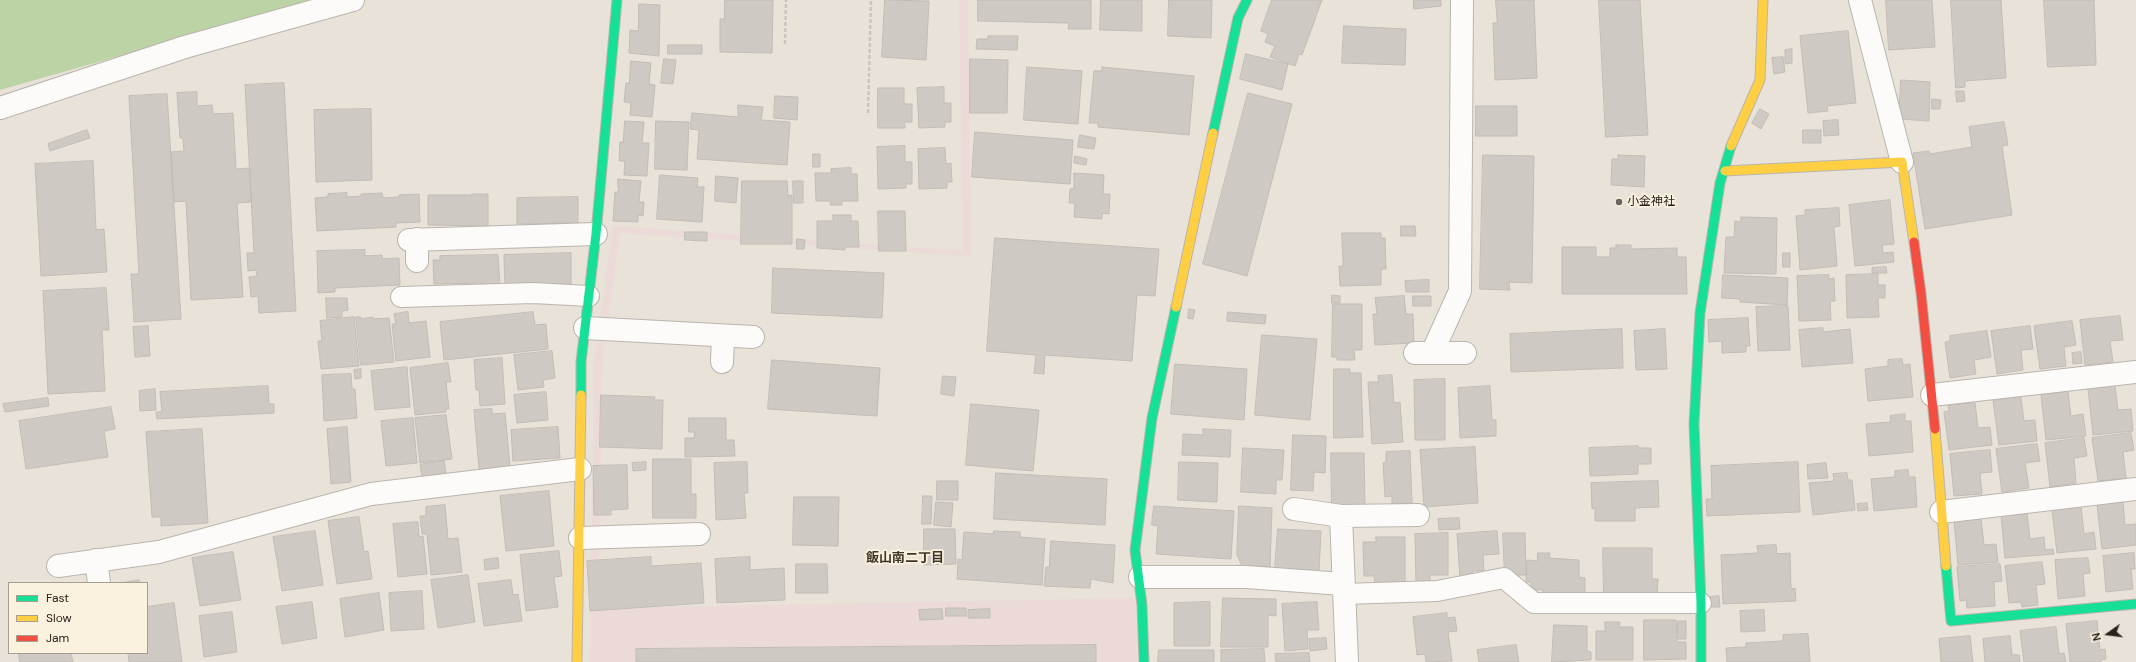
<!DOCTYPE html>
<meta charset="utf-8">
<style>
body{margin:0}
#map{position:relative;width:2136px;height:662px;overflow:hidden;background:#e8e2d8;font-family:"DM Sans",sans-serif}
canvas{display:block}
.legend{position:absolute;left:8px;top:582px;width:140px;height:72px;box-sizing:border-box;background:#fbf1df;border:1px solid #a69e91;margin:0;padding:5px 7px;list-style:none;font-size:12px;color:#26221c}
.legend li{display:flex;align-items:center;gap:8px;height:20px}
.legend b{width:20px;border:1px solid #a69e91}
.north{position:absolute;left:2088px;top:614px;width:40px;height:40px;-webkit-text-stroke:3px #fbf1df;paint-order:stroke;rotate:256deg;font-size:11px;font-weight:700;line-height:16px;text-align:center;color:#26221c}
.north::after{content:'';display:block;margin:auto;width:14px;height:18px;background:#26221c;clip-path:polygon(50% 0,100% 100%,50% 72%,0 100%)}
</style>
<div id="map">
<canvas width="2136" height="662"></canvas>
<ul class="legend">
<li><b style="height:5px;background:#16e098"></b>Fast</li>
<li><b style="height:5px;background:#ffcf43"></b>Slow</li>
<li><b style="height:5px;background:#f24e42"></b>Jam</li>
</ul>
<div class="north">N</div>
</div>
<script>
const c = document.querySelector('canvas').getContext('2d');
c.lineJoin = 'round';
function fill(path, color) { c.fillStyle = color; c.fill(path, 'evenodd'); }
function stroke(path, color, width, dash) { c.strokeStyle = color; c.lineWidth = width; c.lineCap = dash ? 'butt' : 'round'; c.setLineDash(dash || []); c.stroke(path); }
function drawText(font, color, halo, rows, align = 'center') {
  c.font = font + ' "DM Sans","Noto Sans JP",sans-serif'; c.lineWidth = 3.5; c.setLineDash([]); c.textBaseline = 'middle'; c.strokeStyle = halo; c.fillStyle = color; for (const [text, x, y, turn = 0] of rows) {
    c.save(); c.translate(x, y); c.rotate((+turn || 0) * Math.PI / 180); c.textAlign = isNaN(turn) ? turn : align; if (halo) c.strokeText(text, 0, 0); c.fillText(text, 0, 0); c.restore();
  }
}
fill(new Path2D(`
 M959,0H968L971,256L620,233L602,365L598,608L1136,598L1137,662H590L594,362L613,226L963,251Z`), '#ebdad7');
fill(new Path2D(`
 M0,0H316L0,90Z`), '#bcd3a5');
const building = new Path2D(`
 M725,0H773L772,53L720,52V19H724Z
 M885,0L929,1L926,60L882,57Z
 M978,0H1091V29H1068L1069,23L978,21Z
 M1101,0H1142V31L1100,30Z
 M1169,0H1212L1211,38L1168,36Z
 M1272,0H1322L1302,55L1299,54L1295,66L1270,57L1275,46L1265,42L1268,34L1261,31Z
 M1414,0H1441V6L1414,9Z
 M1496,0H1534L1537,78L1495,80L1493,23H1497Z
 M1599,0H1640L1648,135L1606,137Z
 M1886,0H1932L1935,47L1889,50Z
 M1951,0H2001L2006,78L1965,81V87L1956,88Z
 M2044,0H2094L2096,65L2048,67Z
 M639,4L660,5L659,56L629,53L630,30L638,31Z
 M1344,26L1406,29L1405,65L1342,63Z
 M1848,31L1856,103L1827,106L1828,111L1808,113L1800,36Z
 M988,36H1018L1017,50L976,49L977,39H988Z
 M668,45H702V54H668Z
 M1792,49V63L1785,64V50Z
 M1246,54L1288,64L1282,90L1240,79Z
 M1783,57L1785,72L1774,74L1772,58Z
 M664,59L676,60L673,84L661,83Z
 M970,59L1008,60L1007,113H970Z
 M631,61L651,63L649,84L655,85L652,117L630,115L631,103L624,102L626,83H629Z
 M1027,67L1082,71L1078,124L1024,120Z
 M1102,67L1194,76L1189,135L1098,127V123H1089L1094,71H1102Z
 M1901,80L1930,82L1929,121L1899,119Z
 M284,83L296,311L259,313L258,296L251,297L249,277L257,276L256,270L248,271L247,253H254L245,85Z
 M944,87V103H951V122H945V127L919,128L917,88Z
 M878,88H904V104H912V122H904L905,128H878Z
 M1956,91H1964L1965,101L1957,102Z
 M197,92V106L212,105L213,114L233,113L236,169L250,168L251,202L237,203L243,297L191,300L186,201L174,202L171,152L184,151L183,138H180L177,93Z
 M1248,93L1292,104L1247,276L1203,264Z
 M167,94L181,319L134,322L131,274H139L129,96Z
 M775,96L798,97L797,120L774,118Z
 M1932,99L1941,100L1940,109H1932Z
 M738,105L763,107L761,120L790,122L787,165L697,159L699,130L690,129L692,113L738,117Z
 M1476,106H1517V136H1476Z
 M371,109L372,180L316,182L314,110Z
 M1760,109L1769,114L1761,129L1752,123Z
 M1838,120L1839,135L1824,136L1823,121Z
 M625,121L644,122L642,143H649L647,176L624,175L625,161H619L620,142H623Z
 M656,121L689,122L687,170L655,169Z
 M2004,122L2008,145L2002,146L2012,215L1925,229L1913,153L1929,151L1930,154L1972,147L1969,127Z
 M87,130L90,138L50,151L48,144Z
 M1803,130H1821V143H1803Z
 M975,132L1073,140L1070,184L972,177Z
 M1080,135L1096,138L1094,149L1078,147Z
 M905,146V162H912V184H906V188L878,189L877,147Z
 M945,148L946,164L951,163L952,182H947V188L919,189L918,149Z
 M813,154H820V167H813Z
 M1483,155L1534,156L1532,283L1509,282L1510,290L1480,289Z
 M1618,155L1645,156L1644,187L1611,185L1612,159H1618Z
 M1075,156L1087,159L1086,165L1074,163Z
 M93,161L96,230L104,229L107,272L41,276L35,164Z
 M851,168V174H857L858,201H842V205H830L831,201H816L815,173H831V169Z
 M1074,173L1104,175L1103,194H1110L1109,214L1102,213V219L1074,217L1075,203H1069L1070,189L1074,188Z
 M660,175L698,178L697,187H704L702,222L657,219Z
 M716,176L738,178L736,203L715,201Z
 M618,179L641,181L639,202H644L643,216L638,215V222L613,221L615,192H618Z
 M742,181H787L788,196L792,195V244H741Z
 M793,181H803V203H794Z
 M347,193V197L361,196V194L382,193L383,198L399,197V195L419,194L420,222L396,223V227L317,231L315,198L328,197V194Z
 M472,194H488V226L428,225V195H472Z
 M578,197V223L517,224V198Z
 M1890,200L1894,244L1882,245L1883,253L1893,252L1894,262L1855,266L1849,205Z
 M1839,208L1840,226L1834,227L1837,266L1800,270L1796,216L1805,215V210Z
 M878,211H905L906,251H879Z
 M833,215H851V221H858L859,247H845V250L817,248V221H833Z
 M1741,217L1777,218L1776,274L1724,273L1726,237H1734L1735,221L1741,222Z
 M1401,226H1415L1416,236H1401Z
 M685,232H707V241L685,240Z
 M1342,233H1381V238H1385L1386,269H1381V285L1340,286L1339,266H1343Z
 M995,238L1159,249L1155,296L1137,295L1132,361L1045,355L1044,374L1034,373L1036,355L987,351Z
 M797,239L805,240L804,249H797Z
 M1616,245H1631V249L1677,248V257H1686L1687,294H1562V247H1596V257H1610V248H1616Z
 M365,250V256L382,255V259L399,258L400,285L335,288V292L318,293L317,251Z
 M571,253V284L505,285L504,255Z
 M1783,253H1790V267H1783Z
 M498,255L500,287L482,288V283L434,284L433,260H440V256Z
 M1886,267L1887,273H1872V268Z
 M773,268L884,273L882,318L772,313Z
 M1878,274V285H1885V298H1878L1879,317L1847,318L1846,275Z
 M1723,275L1788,278L1787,305L1740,302V299L1722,298Z
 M1829,275V279L1834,278L1835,301H1830L1831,320L1799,321L1797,276Z
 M1429,280V292H1406L1405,281Z
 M106,288L109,330H102L105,391L48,394L43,291Z
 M1332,295L1340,296V303H1332Z
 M1404,296L1406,314H1413L1414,343L1375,345L1373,314H1377L1375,298Z
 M1413,296H1431V306H1413Z
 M326,298H347L348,310L342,311V317L327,318Z
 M1333,304H1362V350H1354L1355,360H1337V357H1332Z
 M1788,306L1790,350L1758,351L1756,307Z
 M1189,309L1195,310L1193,319L1188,318Z
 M408,312L409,323L426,321L430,357L396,361L392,324H396L394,314Z
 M533,312L535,325L546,324L548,349L444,360L440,322Z
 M1228,312L1266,315L1265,324L1227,321Z
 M2120,316L2123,340L2110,341L2113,362L2085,365L2080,320Z
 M354,317L359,366L321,369L318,341H322L320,321Z
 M356,317H361V319L373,317L374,319L389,318L394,362L361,365Z
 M1748,318L1750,346H1746V352L1722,353V341L1709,342L1708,320Z
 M2072,321L2076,345L2064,347L2066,366L2040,369L2034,326Z
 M148,326L150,356L135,357L133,327Z
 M2030,326L2033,349L2021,350L2023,370L1997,374L1991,331Z
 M1823,328V332L1850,329L1853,363L1802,367L1799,330Z
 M1622,329L1623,368L1511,372L1510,334Z
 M1665,329L1667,369L1636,370L1634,331Z
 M1987,331L1991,357L1974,360L1976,374L1950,378L1945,342L1950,341V336Z
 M1262,335L1317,339L1310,420L1255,415Z
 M552,351L555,378L543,380L544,387L518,390L514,355Z
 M2081,352L2082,363L2073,364L2072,353Z
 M502,358L505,404L480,406L479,390H476L474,360Z
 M1902,359L1903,365L1910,364L1913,397L1868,401L1865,369L1888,366V360Z
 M772,360L880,368L877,416L768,409Z
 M448,363L451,382H446L449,409H446V412L415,415L410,368Z
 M1175,364L1247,369L1244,420L1171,414Z
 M407,367L410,407L375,410L371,371Z
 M361,369V378L355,379L354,370Z
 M1334,369H1350V373H1361L1363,437L1334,438Z
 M351,374L352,389H355L357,418L324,421L322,375Z
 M1392,375L1394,403L1400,402L1403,442L1372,444L1368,382H1379L1378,376Z
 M943,376L956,377L954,396L941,394Z
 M1445,379V440H1415L1414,380Z
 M268,386L269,404H274V413L157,419L156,412H162L160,392Z
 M1490,386L1492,420H1496V436L1460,438L1458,388Z
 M2115,386L2118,410L2131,409L2133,431L2093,435L2088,389Z
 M155,389L156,410L140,411L139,391Z
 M546,392L548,420L517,423L514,395Z
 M2068,392L2071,416L2083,414L2086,436L2046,440L2041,395Z
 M601,395L655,397L654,400H663L662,449L600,447Z
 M2021,397L2024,421L2035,420L2037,441L1999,445L1993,401Z
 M48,398L49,406L5,412L3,404Z
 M1975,403L1978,428L1990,427L1992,445L1949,450L1944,412L1949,411L1948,406Z
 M971,404L1039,410L1033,471L966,465Z
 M111,407L115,429L104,431L108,457L26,469L19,421Z
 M492,409V414L505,413L510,466L479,469L474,410Z
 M1905,414V421H1911L1913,452L1869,456L1866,424L1891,422L1890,416Z
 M446,415L452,459L420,463L415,418Z
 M413,418L417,463L386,466L381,421Z
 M689,418H726V440H734L735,456L685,457V438H694L695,432H689Z
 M347,427L351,482L331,484L327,429Z
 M558,427L560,458L513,461L511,430Z
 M202,429L208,523L161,526V517H152L146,432Z
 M1203,429L1231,430L1230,457L1182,455L1183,434L1203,435Z
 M2131,433L2134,450L2123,452L2126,478L2098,481L2092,438Z
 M1293,435L1326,436L1325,473L1314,472L1313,491L1291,490Z
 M2084,438L2087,456L2074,458L2076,483L2050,487L2045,443Z
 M2037,444L2040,461L2025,463L2029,488L2002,492L1996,449Z
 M1638,446L1639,448H1651V464H1638V474L1590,476L1589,448Z
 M1475,447L1478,503L1424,507L1420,450Z
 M1243,448L1284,450L1282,480H1276V494L1241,492Z
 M1990,450L1992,472L1980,473L1982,494L1954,496L1950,454Z
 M1410,451L1412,503L1392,504V496L1385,497L1383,463L1386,462V452Z
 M1331,453H1364L1365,505L1332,506Z
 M653,459H691V494H696V518H653Z
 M444,461L446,473L422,477L420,465Z
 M646,462V470L633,471L632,463Z
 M747,462L748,493H744L746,518L716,520L714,463Z
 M1179,462L1218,463L1217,502L1178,500Z
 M1798,462L1800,512L1707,516L1706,499H1712L1711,466Z
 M1826,463L1828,478L1808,479L1807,465Z
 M627,465L628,509L611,510V515H594L593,466Z
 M1908,470L1909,477H1915L1917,507L1874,511L1871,479L1895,477V471Z
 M996,473L1107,479L1105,525L994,519Z
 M1847,473L1848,480H1852L1855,510L1813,515L1809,483L1834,481L1833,474Z
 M937,481H958V500H937Z
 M1658,481L1659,507L1635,508V521H1595V508L1592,509L1591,483Z
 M549,491L554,546L506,551L500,496Z
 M923,496H932L931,524H922Z
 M794,497H839L838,546L793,545Z
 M936,502L953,503L951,527L934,525Z
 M2123,502L2125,525L2136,524V545L2102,549L2097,505Z
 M1867,503L1868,510L1858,511L1857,504Z
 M445,505L448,539L458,538L462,572L431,575L427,534H422L420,516H426V507Z
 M1154,506L1234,511L1231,559L1156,554L1158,526L1152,525Z
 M1239,506L1272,508L1270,567L1242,566L1237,555Z
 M2081,507L2084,534L2094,532L2096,549L2057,553L2052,510Z
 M2027,512L2030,539L2044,537L2045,550L2053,549L2054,554L2005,558L2001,515Z
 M359,517L364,552L368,551L372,579L337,584L328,521Z
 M1459,518L1460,529L1439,530L1438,519Z
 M1981,518L1984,545L1996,544L1998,562L1958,565L1954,521Z
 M418,522L419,537L423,536L427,574L398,577L393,524Z
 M924,529H955L956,564L924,565Z
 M1278,529L1321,531L1319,571L1275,569Z
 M315,531L323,585L282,591L273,537Z
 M994,531L1020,532V537L1045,539L1042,585L957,579L958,559L962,560L964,532L993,534Z
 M1497,531L1499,554L1483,555L1484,571H1472V577L1460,578L1457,534Z
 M1448,533V575H1430V584L1416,585L1415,534Z
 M1503,533H1525L1526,575H1505Z
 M1376,537H1405V585L1375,586L1374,576H1364L1363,542H1376Z
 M1051,541L1115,545L1113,583L1091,579L1090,588L1044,586L1046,567H1049Z
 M1776,545L1777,554L1790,553L1791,589L1795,588L1796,601L1723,604L1721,555L1758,553L1757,546Z
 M1603,548H1652V579H1658L1657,595H1604Z
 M559,551L562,576L554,577L558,607L526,611L520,555Z
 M233,552L241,600L200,606L192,558Z
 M1538,553H1550L1549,558L1579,560V577L1585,578V601L1563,600V591H1555V595H1543V590H1531V582H1526L1527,560L1537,561Z
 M2134,553L2135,569H2131L2133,589L2106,592L2103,556Z
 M651,557V566L701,563L704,603L590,611L587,561Z
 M750,557V570L784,568L785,600L717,603L715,559Z
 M498,558L499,568L485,570L484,560Z
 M2088,558L2090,573L2083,574L2085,596L2058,599L2055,560Z
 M2042,562L2045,584L2036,585L2038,605L2022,607L2021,602L2009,603L2005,566Z
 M796,564H827L828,593H796Z
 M2000,564L2002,581L1994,582L1995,606L1967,608L1966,600L1960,601L1957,567Z
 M468,575L475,622L438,628L431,580Z
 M139,580L140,583H121Z
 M511,580L513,595L518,594L522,621L484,626L478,584Z
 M422,591L424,629L391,631L389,593Z
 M379,593L384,630L345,637L340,599Z
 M1719,596L1720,607H1711L1710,597Z
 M1223,598L1276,599V616L1268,615V647H1221Z
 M312,602L317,638L282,644L276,607Z
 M1210,602V646H1174V603Z
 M1317,602L1319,630H1307L1308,649L1285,651L1282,604Z
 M174,603L182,662H129L128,653H147V607Z
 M946,608H966V616H946Z
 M942,609L943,619L920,620L919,610Z
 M990,609V618H968V610Z
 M1764,610L1765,631L1741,632L1740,611Z
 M232,612L237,652L204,657L199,616Z
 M1447,613V618L1455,617L1457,631L1448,632L1452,661L1426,662L1425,654L1417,655L1413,617Z
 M1644,620H1676L1677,642H1686V659L1644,660Z
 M1678,621H1686V639H1678Z
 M2097,621L2100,650L2105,649L2106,659L2101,660V662H2070L2066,624Z
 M1605,622H1620L1619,627H1633V660H1596V631H1605Z
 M1554,625L1587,626V651L1591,652V660L1552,662Z
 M2056,627L2059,654L2064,653L2066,662H2024L2020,631Z
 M1808,634L1810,662H1727L1726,648L1746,647V643L1783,641V635Z
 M1970,636L1973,662H1941L1939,639Z
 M2010,636L2012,655H2019L2020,662H1985L1983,639Z
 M1326,638L1327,649L1310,651L1309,639Z
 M1096,645V662H636V649Z
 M1516,645L1519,662H1479L1477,650Z
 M1264,649L1265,662H1221V650Z
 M1159,650H1214V662H1158Z
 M19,653H71L73,662H20Z
 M1309,653L1310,662H1276L1275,654Z`);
fill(building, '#cfc9c3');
stroke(building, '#c2bcb6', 1);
const lane = new Path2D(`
 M401,297L533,293L589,296
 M1344,594L1437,591L1504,578L1534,603H1701`);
const street = new Path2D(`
 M1860,0L1902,162
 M0,108L185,47L353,0
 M409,240L596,234
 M417,261V239
 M585,328L753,337
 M1415,353H1465
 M1432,353L1460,291L1462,0
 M722,362L723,336
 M1932,395L2136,372
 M1294,509L1341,516
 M1941,512L2136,489
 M580,538L699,534
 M96,560L99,583
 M58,566L159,552L371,494L580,469
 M1140,577H1246L1343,584
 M1347,662L1341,516L1418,515`);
const fast = new Path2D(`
 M1213,133L1238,18L1247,0
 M581,395V362L596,234L617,0
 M1946,566L1951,621L2136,604
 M1144,662L1142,605L1135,550L1152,418L1176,307
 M1701,662V603L1694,424L1700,313L1720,183L1731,146`);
const slow = new Path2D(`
 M1731,146L1760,80L1763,0
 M1725,171L1902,162L1914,242
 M1176,307L1213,133
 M1935,429L1946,566
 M577,662L581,395`);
const jam = new Path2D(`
 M1914,242L1921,293L1935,429`);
stroke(lane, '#bab5ae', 22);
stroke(street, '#bab5ae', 24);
stroke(fast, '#bab5ae', 11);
stroke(slow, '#bab5ae', 11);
stroke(jam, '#bab5ae', 11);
stroke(new Path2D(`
 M785,44L786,0
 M868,113L871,0`), '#c7c5c2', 2.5, [4, 2]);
stroke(lane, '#fcfbf9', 20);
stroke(street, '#fcfbf9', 22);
stroke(fast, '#16e098', 9);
stroke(slow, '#ffcf43', 9);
stroke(jam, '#f24e42', 9);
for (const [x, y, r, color] of [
 [1619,202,4,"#6a655e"]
]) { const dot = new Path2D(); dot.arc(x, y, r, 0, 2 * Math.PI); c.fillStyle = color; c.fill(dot); stroke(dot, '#fbf1df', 1.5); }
drawText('12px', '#26221c', '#fbf1df', [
 ["小金神社",1627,202]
], 'left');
drawText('bold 13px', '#3d3628', '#fbf1df', [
 ["飯山南二丁目",905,559]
]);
</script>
